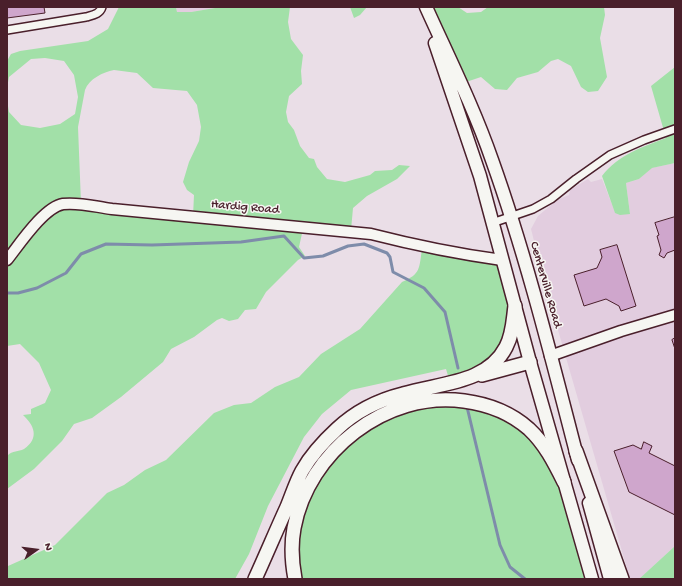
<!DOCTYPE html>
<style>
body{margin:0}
#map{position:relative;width:682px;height:586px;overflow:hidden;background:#eadee7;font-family:"Gochi Hand",sans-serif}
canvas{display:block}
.frame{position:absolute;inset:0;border:8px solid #4a1f2b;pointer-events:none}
.north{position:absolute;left:16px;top:530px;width:40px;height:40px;-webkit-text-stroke:3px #f6f6f2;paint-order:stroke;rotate:76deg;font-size:11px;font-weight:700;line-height:16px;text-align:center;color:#4a1f2b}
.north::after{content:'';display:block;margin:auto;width:14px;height:18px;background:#4a1f2b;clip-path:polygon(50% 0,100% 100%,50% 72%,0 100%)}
</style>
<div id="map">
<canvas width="682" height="586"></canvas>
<div class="frame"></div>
<div class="north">N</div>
</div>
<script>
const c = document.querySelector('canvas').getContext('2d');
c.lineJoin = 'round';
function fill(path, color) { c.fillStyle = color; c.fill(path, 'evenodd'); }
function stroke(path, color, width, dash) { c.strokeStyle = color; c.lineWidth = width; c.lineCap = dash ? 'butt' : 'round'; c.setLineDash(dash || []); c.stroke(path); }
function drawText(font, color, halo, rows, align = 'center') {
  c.font = font + ' "Gochi Hand",sans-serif'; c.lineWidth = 3; c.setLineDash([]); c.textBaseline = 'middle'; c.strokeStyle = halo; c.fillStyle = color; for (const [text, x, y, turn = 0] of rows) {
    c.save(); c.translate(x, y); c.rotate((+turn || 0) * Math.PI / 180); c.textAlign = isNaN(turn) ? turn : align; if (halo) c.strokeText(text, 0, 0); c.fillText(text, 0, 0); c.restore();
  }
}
fill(new Path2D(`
 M176,7H221L191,12H177Z
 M675,163V546L639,579H630L547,292L531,229L538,216L557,200L569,195L570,190L588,179L591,182L602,179L615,212L630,214L626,183L639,179L651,168Z`), '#e2cddf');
fill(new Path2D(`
 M119,7H176L177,12H191L221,7H290L288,22L291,39L303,55L301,71L302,84L289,96L286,112L288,122L294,130L300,146L309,158L314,159L317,167L327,179L345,182L370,175L375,171L392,170L399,165L410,166L397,179L367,196L353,208L351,230L303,229L299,247L305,256L298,260L266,292L256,309L245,310L238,319L229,321L222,318L217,320L194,337L171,349L163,362L121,397L92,418L74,424L62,441L34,469L7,489V456C13,450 18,452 24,449C40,438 34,425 23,415L31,414V409L45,403L51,390L39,363L20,344L7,346V100L9,112L21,125L40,128L60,124L75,114L78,97L74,75L64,61L45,58L31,59L9,77L7,88V61L11,54L20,51L88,41L108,29ZM114,70L137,73L153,88L187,91L197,105L201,127L199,141L189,162L183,182L187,190L194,195L193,216L81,203L78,127L85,90C89,79 103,72 114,70Z
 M350,7H367L360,15L354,18Z
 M425,7H458L467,13L481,12L488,7H604L605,15L600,38L607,77L598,91L588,92L581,87L571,66L558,59L551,61L538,72L517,78L507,90L495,89L481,77L463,83Z
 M675,67V163L652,168L639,179L626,183L630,214L620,215L615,213L602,176C619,154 641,148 666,138L651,86Z
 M422,249L498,259L511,303L499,359L449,379L446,369L351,390L322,414L304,437L268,506L249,554L235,579H7L8,566L55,545L107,493L124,485L145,470L166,460L214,413L234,405L251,403L275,387L299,377L321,354L360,329L402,282C421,274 419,268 422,249Z
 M439,401L510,415L550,456L591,579H295L294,542L310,484L373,421Z
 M675,546V579H639Z`), '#a2e0a8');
stroke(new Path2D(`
 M7,293H18L37,288L66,273L81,254L106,244L152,245L241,242L284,236L304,258L323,256L348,246L364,244L387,253L390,257L393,272L424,288L445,312L458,368
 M467,407L500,545L510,567L525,579`), '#7e8caa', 3);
const building = new Path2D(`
 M7,7H44L45,13L7,18Z
 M675,217V250L667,253L664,258L659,255L661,250L657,236L659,235L655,223Z
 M617,245L636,306L621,311L619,306L606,299L584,306L574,275L597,268L602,257L600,250Z
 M675,338V349L672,340Z
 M644,442L652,446L649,453L675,466V515L629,492L614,451L633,445L641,449Z`);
fill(building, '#cfa6cc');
stroke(building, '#4a1f2b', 1);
const street = new Path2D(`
 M7,30L86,17C93,15 100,14 102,7
 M492,223L533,209L551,199L576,179L610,155L644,140L675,129`);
const secondary = new Path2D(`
 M7,260C19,245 44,207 63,204C80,202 96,207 112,209L371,234C414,245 458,254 502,260
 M550,356L621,331L675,315`);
const primary = new Path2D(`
 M426,7C449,58 474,108 492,160C527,258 552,360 578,460
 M435,43L480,176L530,362L592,579
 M589,503L610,579`);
const highway = new Path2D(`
 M482,375L530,362
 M576,451L622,579
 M255,579C266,555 276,531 287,507C292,495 296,482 302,471C311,455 324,441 337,429C355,412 379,400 403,394C439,383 487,384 506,347C513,334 513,320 515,306
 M295,579C292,563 291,544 294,528C308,452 386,390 464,401C487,404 511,413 529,429C545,444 554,462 564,482`);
stroke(street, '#4a1f2b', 10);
stroke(secondary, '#4a1f2b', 13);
stroke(primary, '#4a1f2b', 15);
stroke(highway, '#4a1f2b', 16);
stroke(street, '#f6f6f2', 7);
stroke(secondary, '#f6f6f2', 10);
stroke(primary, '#f6f6f2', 12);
stroke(highway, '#f6f6f2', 13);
drawText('13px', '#4a1f2b', '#f6f6f2', [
 ["Hardig Road",245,208,5],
 ["Centerville Road",545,285,74]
]);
</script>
